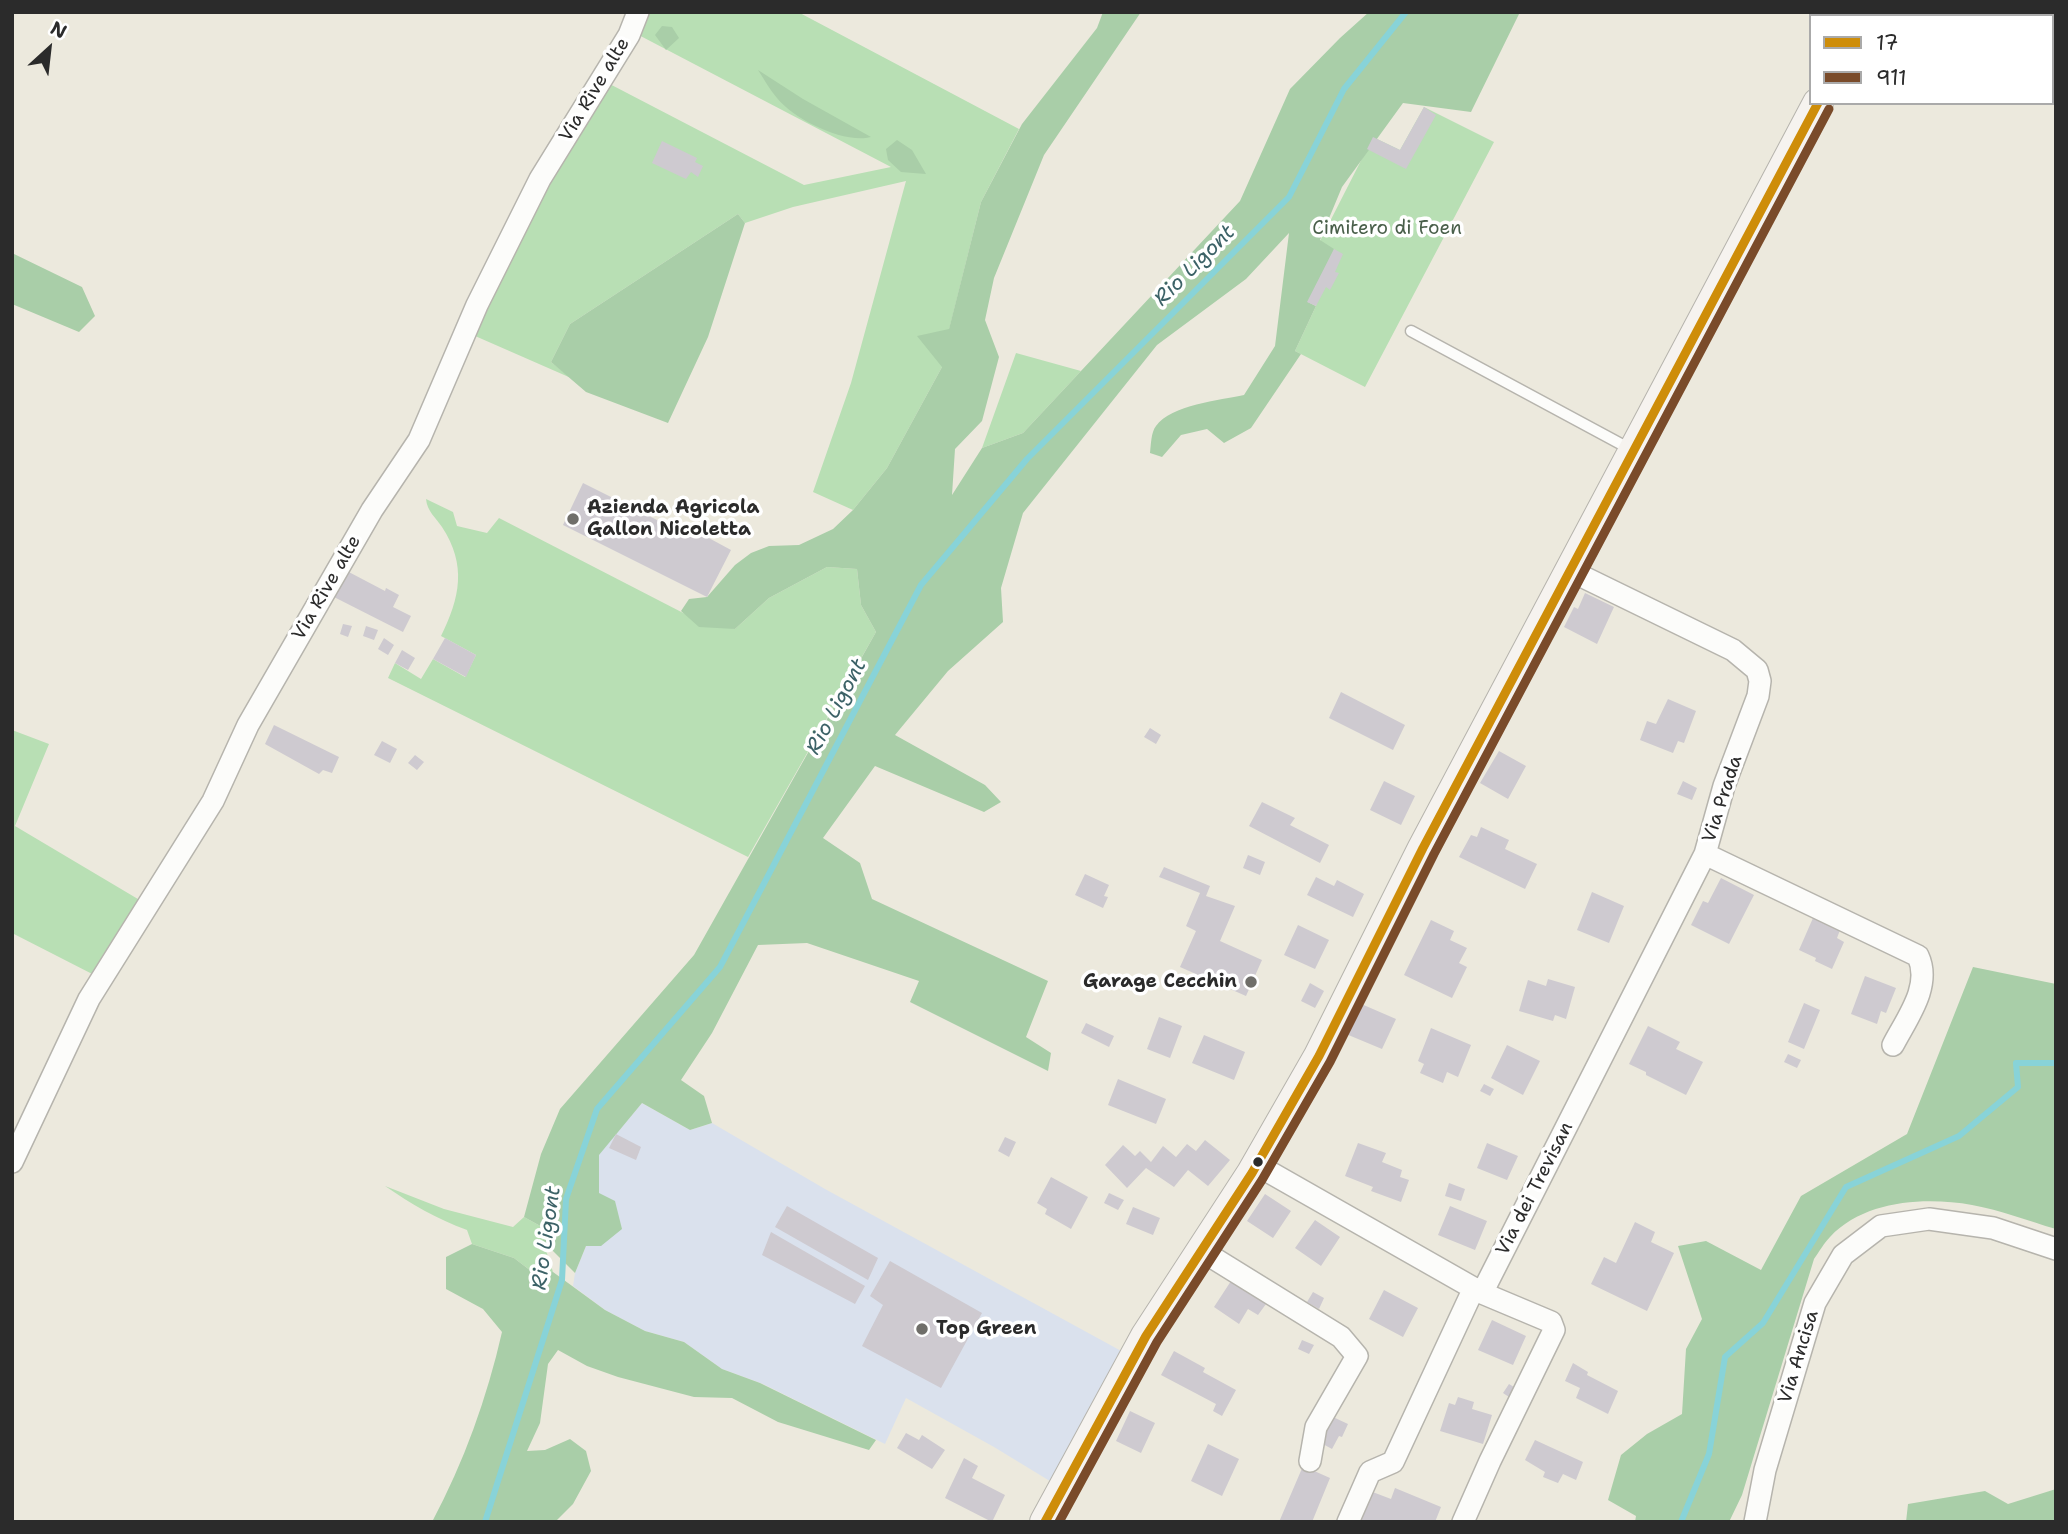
<!DOCTYPE html>
<style>
body{margin:0}
#map{position:relative;width:2068px;height:1534px;overflow:hidden;background:#ece9dd;font-family:"Shantell Sans",sans-serif}
canvas{display:block}
.frame{position:absolute;inset:0;border:14px solid #2b2b2b;pointer-events:none}
.legend{position:absolute;left:1809px;top:14px;width:245px;height:91px;box-sizing:border-box;background:#fff;border:2px solid #aaa;margin:0;padding:9px 12px;list-style:none;font-size:21px;color:#2b2b2b}
.legend li{display:flex;align-items:center;gap:14px;height:35px}
.legend b{width:35px;border:2px solid #aaa}
.north{position:absolute;left:14px;top:14px;width:70px;height:70px;-webkit-text-stroke:5px #fff;paint-order:stroke;rotate:27deg;font-size:19px;font-weight:700;line-height:28px;text-align:center;color:#2b2b2b}
.north::after{content:'';display:block;margin:auto;width:24px;height:32px;background:#2b2b2b;clip-path:polygon(50% 0,100% 100%,50% 72%,0 100%)}
</style>
<div id="map">
<canvas width="2068" height="1534"></canvas>
<div class="frame"></div>
<ul class="legend">
<li><b style="height:9px;background:#ce8d09"></b>17</li>
<li><b style="height:9px;background:#7a4b2a"></b>911</li>
</ul>
<div class="north">N</div>
</div>
<script>
const c = document.querySelector('canvas').getContext('2d');
c.lineJoin = 'round';
function fill(path, color) { c.fillStyle = color; c.fill(path, 'evenodd'); }
function stroke(path, color, width, dash) { c.strokeStyle = color; c.lineWidth = width; c.lineCap = dash ? 'butt' : 'round'; c.setLineDash(dash || []); c.stroke(path); }
function drawText(font, color, halo, rows, align = 'center') {
  c.font = font + ' "Shantell Sans",sans-serif'; c.lineWidth = 7; c.setLineDash([]); c.textBaseline = 'middle'; c.strokeStyle = halo; c.fillStyle = color; for (const [text, x, y, turn = 0] of rows) {
    c.save(); c.translate(x, y); c.rotate((+turn || 0) * Math.PI / 180); c.textAlign = isNaN(turn) ? turn : align; if (halo) c.strokeText(text, 0, 0); c.fillText(text, 0, 0); c.restore();
  }
}
fill(new Path2D(`
 M642,1103L690,1130L712,1123L825,1189L1134,1358L1063,1489L994,1447L906,1398L885,1444L763,1384L722,1369L684,1342L645,1331L605,1310L573,1286L575,1273L586,1246L599,1194L598,1155Z`), '#dae1ed');
fill(new Path2D(`
 M638,12H798L1019,129L981,202L949,330L942,367L887,468L853,510L813,492L851,383L906,181L793,207L745,223L738,214L570,324L551,362L571,378L466,332L602,80L804,185L891,167L631,31Z
 M1424,107L1494,142L1365,387L1295,351L1316,306L1320,241L1373,137L1400,150Z
 M1016,353L1081,371L1023,433L982,448Z
 M426,499L453,512L457,526L487,533L499,518L691,617L735,629L769,598L827,567L857,569L861,605L876,632L748,857L388,678L395,663L421,679L433,659L465,677L476,655L441,636C460,598 467,565 442,527C436,518 427,511 426,499Z
 M12,730L49,744L15,826L148,905L102,979L12,933Z
 M385,1186L444,1209L513,1227L524,1217L544,1228L543,1241L553,1272L535,1274L514,1258L472,1244L467,1230C437,1219 411,1204 385,1186Z`), '#b8dfb4');
fill(new Path2D(`
 M1103,12H1141L1044,155L994,278L985,320L999,357L982,421L955,449L952,495L982,448L1023,433L1240,201L1290,89L1340,38L1369,12H1520L1471,112L1403,103L1342,187L1320,240L1334,249L1308,302L1316,306L1295,351L1301,354L1251,428L1224,443L1207,429L1181,435L1162,457L1150,453C1151,445 1151,432 1156,426C1171,405 1220,400 1244,395L1275,346L1289,233L1246,279L1157,345L1023,513L1001,588L1003,622L948,671L895,735L985,785L1001,802L984,812L875,766L823,838L860,863L872,899L1048,981L1026,1037L1051,1053L1048,1071L910,1002L919,981L807,943L758,945L712,1033L681,1080L704,1096L712,1123L690,1130L642,1103L599,1155V1193L615,1201L622,1229L601,1246H586L575,1273L543,1241L544,1228L524,1217L541,1154L560,1109L694,955L876,632L861,605L857,569L827,567L769,598L735,629L699,627L681,611L689,599L707,597L735,565L751,553L769,546L799,545L833,529L853,510L887,468L942,367L917,336L949,329L981,202L1022,124L1097,28Z
 M662,26L672,27L679,38L666,50L655,35Z
 M758,70L803,99L871,137C844,144 795,120 777,98C770,90 764,79 758,70Z
 M897,140L912,150L926,174L901,172L888,160L886,149Z
 M738,214L745,223L708,337L668,423L586,392L551,362L570,324Z
 M12,253L82,287L95,316L79,332L12,304Z
 M1973,967L2056,984V1229C2028,1221 2001,1210 1972,1205C1925,1197 1865,1200 1830,1237C1824,1243 1819,1252 1814,1259L1742,1495L1729,1522H1635L1636,1516L1608,1500L1621,1455L1647,1434L1682,1414L1686,1349L1702,1319L1678,1246L1706,1241L1761,1270L1801,1196L1907,1134Z
 M472,1244L514,1258L535,1274L553,1272L605,1310L645,1331L684,1342L722,1369L760,1383L876,1440L869,1450L778,1422L732,1398L694,1397L618,1377L587,1366L558,1350L548,1364L540,1423L527,1451L545,1450L570,1439L586,1451L591,1471L573,1504L555,1522H432C464,1462 487,1398 502,1332L483,1309L446,1289V1257Z
 M2056,1489V1522H1906L1908,1504L1985,1491L2008,1504Z`), '#a9cea8');
stroke(new Path2D(`
 M485,1522L562,1280L566,1199L597,1109L720,967L921,585L1027,459L1289,197L1344,89L1406,12
 M1681,1522L1709,1454L1725,1357L1763,1323L1846,1187L1959,1136L2018,1087L2016,1063H2056`), '#88d3d8', 6);
fill(new Path2D(`
 M1424,107L1436,115L1406,169L1367,149L1373,137L1400,150Z
 M662,141L697,158L695,162L703,166L698,177L691,172L686,179L652,163Z
 M1334,249L1343,254L1335,272L1339,273L1330,290L1326,287L1316,306L1307,302Z
 M583,483L691,537L694,530L731,550L707,597L563,525Z
 M345,570L385,591L386,588L399,595L393,607L411,616L403,632L332,596Z
 M1585,593L1614,607L1597,644L1564,627L1574,607L1578,609Z
 M343,624L352,626L348,637L340,634Z
 M366,626L378,630L374,640L363,636Z
 M384,638L394,645L388,655L378,649Z
 M445,638L476,655L466,677L433,659Z
 M402,650L415,658L408,670L395,663Z
 M1341,692L1405,725L1393,750L1329,718Z
 M1668,699L1696,711L1684,743L1678,741L1673,753L1640,740L1647,721L1656,724Z
 M274,725L339,757L332,773L323,770L319,774L265,744Z
 M1150,728L1161,735L1156,744L1144,737Z
 M382,741L397,749L390,763L374,755Z
 M1499,751L1526,766L1508,799L1480,783Z
 M415,755L424,762L417,770L408,763Z
 M1384,781L1415,796L1401,825L1370,810Z
 M1683,781L1697,788L1692,800L1677,794Z
 M1262,802L1295,818L1290,825L1329,845L1320,863L1249,826Z
 M1481,827L1509,840L1505,849L1537,864L1525,889L1459,857L1471,835L1477,837Z
 M1248,855L1265,862L1260,875L1243,868Z
 M1164,867L1210,886L1206,896L1235,906L1220,941L1262,960L1246,996L1180,967L1196,931L1186,926L1200,893L1159,877Z
 M1085,874L1109,885L1104,896L1108,897L1103,908L1075,895Z
 M1316,877L1334,886L1337,880L1364,894L1353,917L1307,895Z
 M1721,878L1754,895L1729,944L1691,925L1703,901L1708,903Z
 M1592,892L1624,906L1609,943L1577,930Z
 M1813,918L1840,930L1837,938L1844,942L1832,969L1815,961L1816,958L1799,950Z
 M1431,920L1454,931L1450,940L1467,948L1459,963L1467,967L1452,998L1404,975Z
 M1298,925L1329,940L1315,969L1284,955Z
 M1865,976L1896,988L1886,1013L1881,1011L1877,1024L1851,1014Z
 M1548,979L1575,987L1566,1019L1555,1015L1553,1021L1519,1011L1528,980L1546,986Z
 M1310,983L1324,991L1315,1008L1301,1001Z
 M1359,1003L1396,1019L1382,1049L1346,1034Z
 M1804,1003L1820,1010L1804,1049L1788,1042Z
 M1159,1017L1182,1026L1170,1058L1147,1049Z
 M1086,1023L1114,1036L1109,1047L1081,1033Z
 M1648,1026L1680,1042L1676,1049L1703,1062L1686,1095L1646,1075V1072L1629,1064Z
 M1431,1028L1471,1045L1458,1077L1447,1072L1443,1083L1420,1073L1424,1064L1418,1061Z
 M1204,1035L1245,1052L1234,1080L1192,1063Z
 M1507,1045L1540,1061L1523,1095L1491,1078Z
 M1788,1054L1801,1060L1797,1068L1784,1062Z
 M1118,1079L1166,1099L1156,1124L1108,1105Z
 M1484,1084L1494,1089L1490,1096L1480,1091Z
 M616,1134L641,1147L636,1160L609,1148Z
 M1005,1137L1016,1142L1009,1157L998,1151Z
 M1205,1140L1230,1160L1208,1186L1188,1170L1174,1187L1146,1168L1127,1188L1105,1165L1123,1145L1135,1156L1140,1151L1151,1162L1163,1146L1176,1157L1187,1144L1196,1151Z
 M1358,1143L1386,1153L1382,1162L1402,1170L1400,1177L1409,1180L1401,1202L1371,1191L1373,1187L1345,1176Z
 M1487,1143L1518,1156L1507,1180L1477,1168Z
 M1051,1177L1088,1197L1071,1229L1045,1214L1047,1209L1037,1203Z
 M1449,1183L1465,1189L1461,1201L1445,1196Z
 M1109,1193L1124,1200L1118,1210L1104,1203Z
 M1265,1194L1291,1211L1273,1238L1247,1221Z
 M787,1206L878,1258L868,1280L775,1227Z
 M1450,1206L1487,1221L1475,1250L1438,1235Z
 M1133,1207L1160,1218L1153,1235L1126,1224Z
 M1315,1220L1340,1237L1321,1266L1295,1248Z
 M1635,1222L1655,1232L1651,1242L1674,1253L1647,1311L1591,1284L1604,1257L1616,1263Z
 M771,1232L865,1286L855,1304L762,1255Z
 M890,1261L982,1313L941,1388L862,1346L883,1305L870,1296Z
 M1231,1281L1266,1304L1258,1315L1248,1309L1239,1324L1214,1307Z
 M1384,1290L1418,1308L1403,1337L1369,1319Z
 M1313,1292L1324,1298L1319,1309L1307,1302Z
 M1492,1320L1526,1336L1513,1365L1478,1350Z
 M1302,1340L1314,1345L1309,1354L1298,1349Z
 M1174,1351L1205,1368L1203,1372L1236,1390L1222,1416L1213,1411L1216,1404L1161,1375Z
 M1573,1363L1588,1372L1587,1375L1618,1391L1608,1414L1576,1398L1580,1388L1565,1381Z
 M1509,1384L1519,1390L1512,1399L1503,1393Z
 M1458,1397L1474,1402L1472,1409L1492,1415L1483,1444L1440,1431L1449,1403L1455,1405Z
 M1130,1411L1155,1423L1141,1453L1116,1441Z
 M1333,1417L1348,1424L1342,1437L1339,1436L1332,1449L1321,1443Z
 M906,1433L919,1440L922,1435L945,1450L932,1469L897,1448Z
 M1535,1440L1583,1462L1576,1480L1563,1474L1558,1483L1543,1477L1545,1472L1525,1460Z
 M1208,1444L1239,1459L1222,1496L1191,1481Z
 M964,1458L978,1466L972,1478L1005,1495L992,1522L945,1498Z
 M1303,1466L1330,1478L1312,1522H1279Z
 M1395,1488L1441,1507L1435,1522H1357L1370,1491L1391,1499Z`), '#cecad0');
const service = new Path2D(`
 M1411,331L1632,450`);
const minor = new Path2D(`
 M1705,854L1918,956C1932,986 1907,1018 1893,1045
 M12,1162L89,999L213,801L248,725L372,510L419,440L477,305L540,179L629,35L638,12
 M1257,1165L1482,1293L1705,854L1724,786L1758,696L1760,681L1757,670L1733,650L1569,570
 M1202,1251L1341,1337L1357,1356L1316,1427L1310,1461
 M1348,1522L1370,1472L1393,1462L1474,1288
 M1463,1522L1490,1461L1554,1330L1551,1322L1482,1293
 M1755,1522L1765,1470L1815,1303L1843,1255L1881,1226L1929,1219L1993,1228L2056,1249`);
const secondary = new Path2D(`
 M1864,16L1866,12
 M1045,1522L1146,1336L1252,1173L1319,1056L1423,848L1818,103`);
stroke(service, '#b6b4ad', 13);
stroke(minor, '#b6b4ad', 24);
stroke(secondary, '#b6b4ad', 32);
stroke(service, '#fcfcfa', 10);
stroke(minor, '#fcfcfa', 21);
stroke(secondary, '#f6f3ef', 30);
stroke(new Path2D(`
 M1045,1522L1146,1336L1252,1173L1319,1056L1423,848L1818,103`), '#ce8d09', 9);
stroke(new Path2D(`
 M1059,1522L1157,1342L1262,1180L1330,1062L1434,854L1829,109`), '#7a4b2a', 9);
for (const [x, y, r, color] of [
 [573,519,7,"#6f6e69"],
 [1251,982,7,"#6f6e69"],
 [1258,1162,6,"#2b2b2b"],
 [922,1329,7,"#6f6e69"]
]) { const dot = new Path2D(); dot.arc(x, y, r, 0, 2 * Math.PI); c.fillStyle = color; c.fill(dot); stroke(dot, '#fff', 2.5); }
drawText('19px', '#2b2b2b', '#fff', [
 ["Via Rive alte",595,90,-59],
 ["Via Rive alte",327,588,-60],
 ["Via Prada",1723,799,-72],
 ["Via dei Trevisan",1535,1189,-63],
 ["Via Ancisa",1799,1357,-73]
]);
drawText('19px', '#495f4a', '#fff', [
 ["Cimitero di Foen",1387,229]
]);
drawText('bold 19px', '#2b2b2b', '#fff', [
 ["Azienda Agricola",587,508],
 ["Gallon Nicoletta",587,530],
 ["Garage Cecchin",1237,982,"right"],
 ["Top Green",936,1329]
], 'left');
drawText('italic 21px', '#3c6267', '#fff', [
 ["Rio Ligont",1195,266,-45],
 ["Rio Ligont",837,707,-62],
 ["Rio Ligont",547,1238,-82]
]);
</script>
